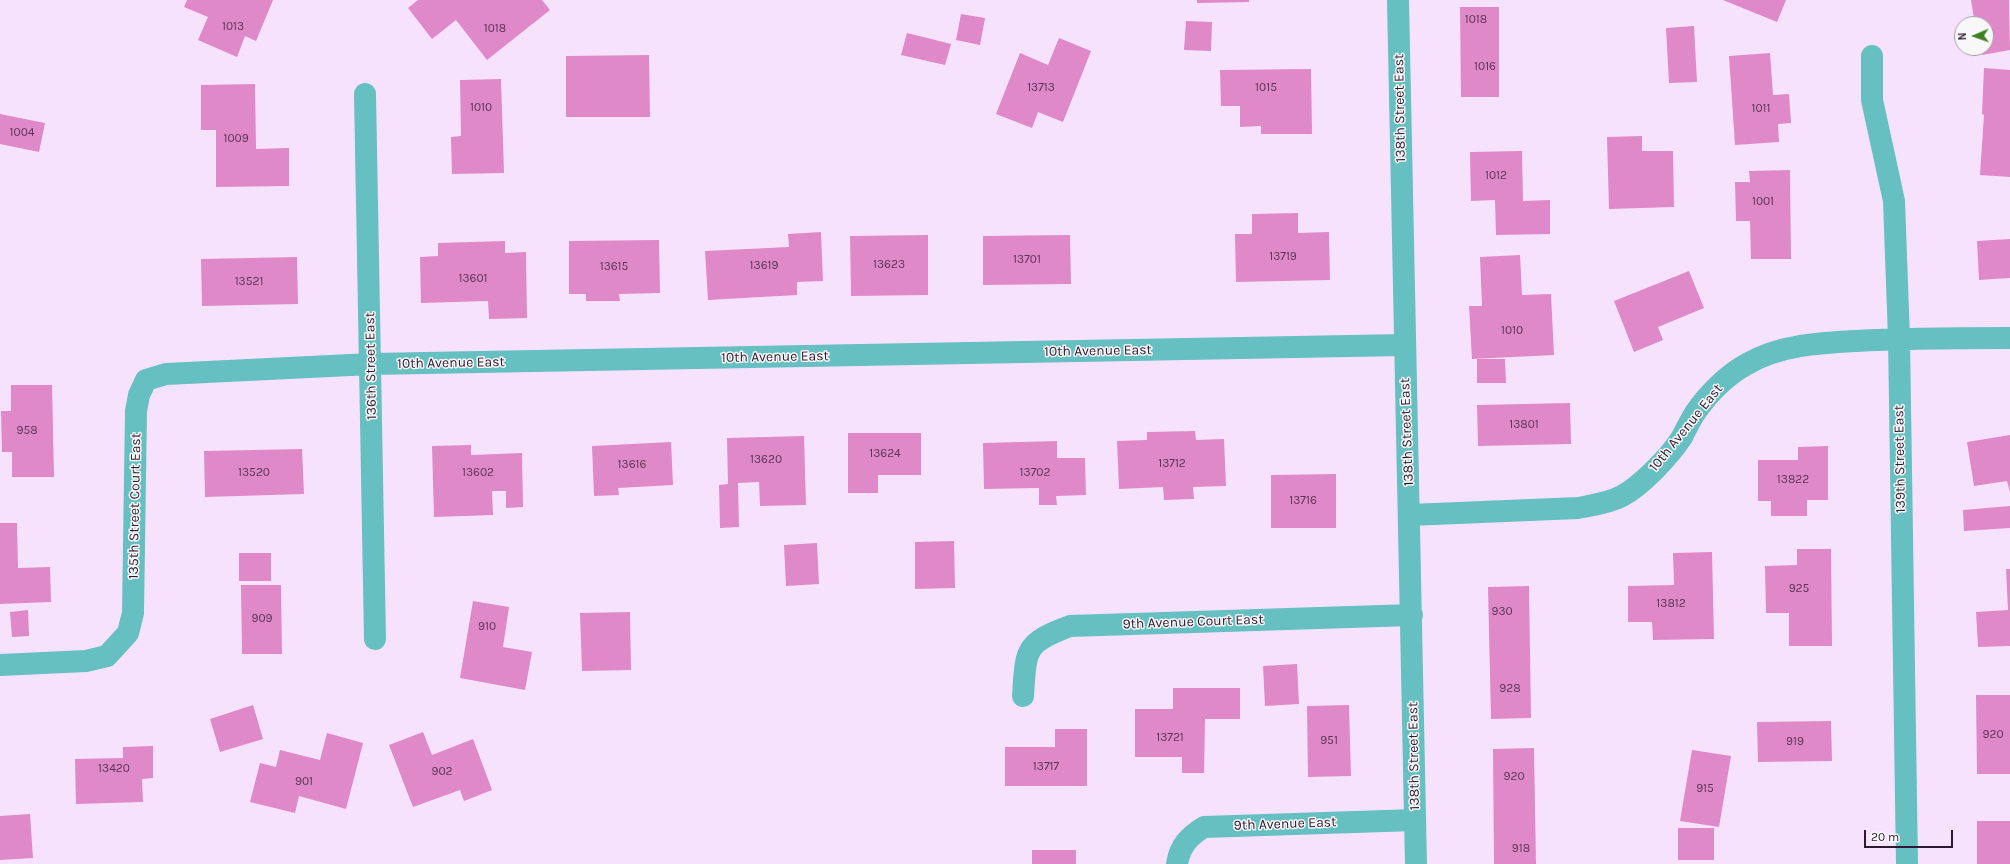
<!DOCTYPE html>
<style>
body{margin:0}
#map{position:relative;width:2010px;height:864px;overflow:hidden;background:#f7e2fe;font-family:Karla,sans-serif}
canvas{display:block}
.north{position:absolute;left:1954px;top:16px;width:40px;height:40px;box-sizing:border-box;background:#f8f8f8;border:1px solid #a79fa9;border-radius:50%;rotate:268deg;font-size:11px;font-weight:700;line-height:16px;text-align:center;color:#2d1933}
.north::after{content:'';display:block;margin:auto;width:14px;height:18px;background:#418122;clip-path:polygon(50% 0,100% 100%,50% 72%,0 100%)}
.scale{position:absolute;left:1864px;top:830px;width:89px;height:18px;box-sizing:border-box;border:2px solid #2d1933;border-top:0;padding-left:5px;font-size:12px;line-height:14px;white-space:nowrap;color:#2d1933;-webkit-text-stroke:3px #f8f8f8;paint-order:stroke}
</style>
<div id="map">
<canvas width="2010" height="864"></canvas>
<div class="north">N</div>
<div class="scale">20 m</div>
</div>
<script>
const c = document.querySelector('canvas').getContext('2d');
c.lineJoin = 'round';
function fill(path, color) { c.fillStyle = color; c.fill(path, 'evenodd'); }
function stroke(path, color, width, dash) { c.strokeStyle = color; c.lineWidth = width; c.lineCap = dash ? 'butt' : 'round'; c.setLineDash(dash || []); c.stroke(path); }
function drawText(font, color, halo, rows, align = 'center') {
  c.font = font + ' Karla,sans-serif'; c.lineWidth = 3; c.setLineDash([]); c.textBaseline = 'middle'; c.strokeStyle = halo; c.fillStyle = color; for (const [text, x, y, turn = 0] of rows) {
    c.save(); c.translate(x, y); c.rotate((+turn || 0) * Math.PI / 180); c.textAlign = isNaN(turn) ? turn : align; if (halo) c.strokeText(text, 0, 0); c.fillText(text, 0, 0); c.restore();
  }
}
fill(new Path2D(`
 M187,0H273L256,41L245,36L237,57L198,40L208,17L184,7Z
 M418,0H542L550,10L487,60L456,20L432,39L408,8Z
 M1197,0H1249V2L1197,3Z
 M1723,0H1786L1777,22Z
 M1971,0H2009L2010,50L1982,55L1980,48H1986V24H1975Z
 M1460,7H1499V97H1461Z
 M961,14L985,18L980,45L956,40Z
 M1186,21L1212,22L1211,51L1184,50Z
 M1694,26L1697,82L1669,83L1666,28Z
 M907,33L951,44L945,65L901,55Z
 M1059,38L1091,51L1063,122L1038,112L1032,128L996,114L1020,53L1048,65Z
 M1770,53L1773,95L1789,94L1791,123L1778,124L1779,142L1735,145L1729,56Z
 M649,55L650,117H566V56Z
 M1984,68L2010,70V177L1980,175L1984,115L1982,114Z
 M1311,69L1312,134H1261V126L1240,127V106H1221L1220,70Z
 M501,79L504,173L452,174L451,137L461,136L460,80Z
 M255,84L256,149L289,148V186L216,187V130H201V85Z
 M0,114L45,123L39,152L0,144Z
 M1642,136V151H1673L1674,207L1609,209L1607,137Z
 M1522,151L1523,201L1550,200V234L1496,235L1495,200L1471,201L1470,152Z
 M1790,170L1791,259H1751L1750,221H1736L1735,182H1750L1749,171Z
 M1298,213V233L1329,232L1330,280L1236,282L1235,234H1252V214Z
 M821,232L823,281L797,282V295L708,300L705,251L789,247L788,234Z
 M928,235V295L851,296L850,236Z
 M1070,235L1071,284L983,285V236Z
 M2010,239V278L1979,280L1977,241Z
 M659,240L660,293L619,294L620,301H586V294H569V241Z
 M505,241V253L526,252L527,318L489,319L488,301L421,303L420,257L438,256V243Z
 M1520,255L1522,295L1551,294L1554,355L1472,359L1469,306H1482L1480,257Z
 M297,257L298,304L202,306L201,259Z
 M1689,271L1704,308L1658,327L1663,340L1634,352L1614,301Z
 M1477,359H1505L1506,383H1477Z
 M11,385H52L54,477H12V452H2L1,411H11Z
 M1570,403L1571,444L1478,446L1477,405Z
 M1195,431L1196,440L1224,439L1226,486L1193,487L1194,499L1164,500L1163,487L1119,489L1117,441L1147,440V432Z
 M848,433H921V475H878V493H848Z
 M2010,435V492L2007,481L1974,486L1967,442Z
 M804,436L806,505L760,506L759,482L738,483L739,527L720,528L719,485L728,484L727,438Z
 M1057,441V458H1085L1086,495L1056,496L1057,505H1039V488L984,489L983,443Z
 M671,442L673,485L618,488L619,495L594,496L592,446Z
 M471,445V455L522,453L523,507L506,508V491H492L493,515L434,517L432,446Z
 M1828,446V500H1807V516H1771V501H1758V460H1798V447Z
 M302,449L304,494L205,497L204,451Z
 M1336,474V528H1271V475Z
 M2010,506V528L1964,531L1963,510Z
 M0,523H17L18,568L50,567L51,602L0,604Z
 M954,541L955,588L915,589V542Z
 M817,543L819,584L786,586L784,545Z
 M1797,549H1831L1832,646H1789V613H1766L1765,566L1797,565Z
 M1712,552L1714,639L1653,640L1652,622H1628V586L1674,585L1673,553Z
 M239,553H271V581H239Z
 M2006,569H2010V646L1978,647L1976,612L2008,610Z
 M241,585H281L282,654H242Z
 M1529,586L1531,718L1491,719L1488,587Z
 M473,601L509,607L503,647L532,652L525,690L460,678Z
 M28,610L29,636L12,637L10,612Z
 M630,612L631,670L582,671L580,613Z
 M1297,664L1299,704L1265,706L1263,666Z
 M1173,688H1240V719H1205L1204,773H1182V757H1135V709H1173Z
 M1976,695H2010V774H1977Z
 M253,705L263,739L220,752L210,719Z
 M1349,705L1351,776L1308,777L1307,706Z
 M1831,721L1832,761L1758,762L1757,722Z
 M1055,729H1087V786H1005V747H1055Z
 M423,732L432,755L473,739L492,790L464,801L460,790L413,807L389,745Z
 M327,733L363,743L346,809L299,796L295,813L250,802L260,763L276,767L280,750L320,760Z
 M153,746V778L142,779L143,802L76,804L75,759L123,758V747Z
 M1534,748L1536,864H1494L1493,749Z
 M1692,750L1731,756L1719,827L1680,821Z
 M30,814L33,858L0,860V816Z
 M1977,821H2010V864H1977Z
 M1678,828H1714V860H1678Z
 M1032,850H1076V864H1032Z`), '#df89c8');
stroke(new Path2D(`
 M1872,56V100L1894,201L1899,338L1907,864
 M365,94L375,639
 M1410,515L1578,508C1593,505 1609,503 1622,496C1641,486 1670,456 1682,437C1686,429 1690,421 1695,413C1708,394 1727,375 1747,364C1780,345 1819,343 1856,341C1907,338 1958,338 2010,338
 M0,665L86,661L107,656L128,633L133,613L136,411L139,395L146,380L166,374L371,364L1404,345
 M1023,696C1026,650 1024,643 1070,626L1412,615
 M1177,864C1180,846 1188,837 1204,827L1415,820`), '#66c0c2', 22);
stroke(new Path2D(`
 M1398,0L1416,864`), '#66c0c2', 22);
drawText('12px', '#5a3558', null, [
 ["1018",1476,20],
 ["1013",233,27],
 ["1018",495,29],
 ["1016",1485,67],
 ["13713",1041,88],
 ["1015",1266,88],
 ["1010",481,108],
 ["1011",1761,109],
 ["1004",22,133],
 ["1009",236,139],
 ["1012",1496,176],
 ["1001",1763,202],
 ["13719",1283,257],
 ["13701",1027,260],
 ["13623",889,265],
 ["13619",764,266],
 ["13615",614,267],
 ["13601",473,279],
 ["13521",249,282],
 ["1010",1512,331],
 ["13801",1524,425],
 ["958",27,431],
 ["13624",885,454],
 ["13620",766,460],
 ["13712",1172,464],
 ["13616",632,465],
 ["13520",254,473],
 ["13602",478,473],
 ["13702",1035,473],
 ["13822",1793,480],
 ["13716",1303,501],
 ["925",1799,589],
 ["13812",1671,604],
 ["930",1502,612],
 ["909",262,619],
 ["910",487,627],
 ["928",1510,689],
 ["920",1993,735],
 ["13721",1170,738],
 ["951",1329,741],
 ["919",1795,742],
 ["13717",1046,767],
 ["13420",114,769],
 ["902",442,772],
 ["920",1514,777],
 ["901",304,782],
 ["915",1705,789],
 ["918",1521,849]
]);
drawText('14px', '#2d1933', '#f8f8f8', [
 ["138th Street East",1400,108,-91],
 ["10th Avenue East",1098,351,-1],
 ["10th Avenue East",775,357,-1],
 ["10th Avenue East",451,363,-1],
 ["136th Street East",371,366,-91],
 ["10th Avenue East",1686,428,-51],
 ["138th Street East",1407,432,-92],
 ["139th Street East",1900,459,-91],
 ["135th Street Court East",135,506,-89],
 ["9th Avenue Court East",1193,622,-2],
 ["138th Street East",1414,756,-91],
 ["9th Avenue East",1285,824,-2]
]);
</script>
